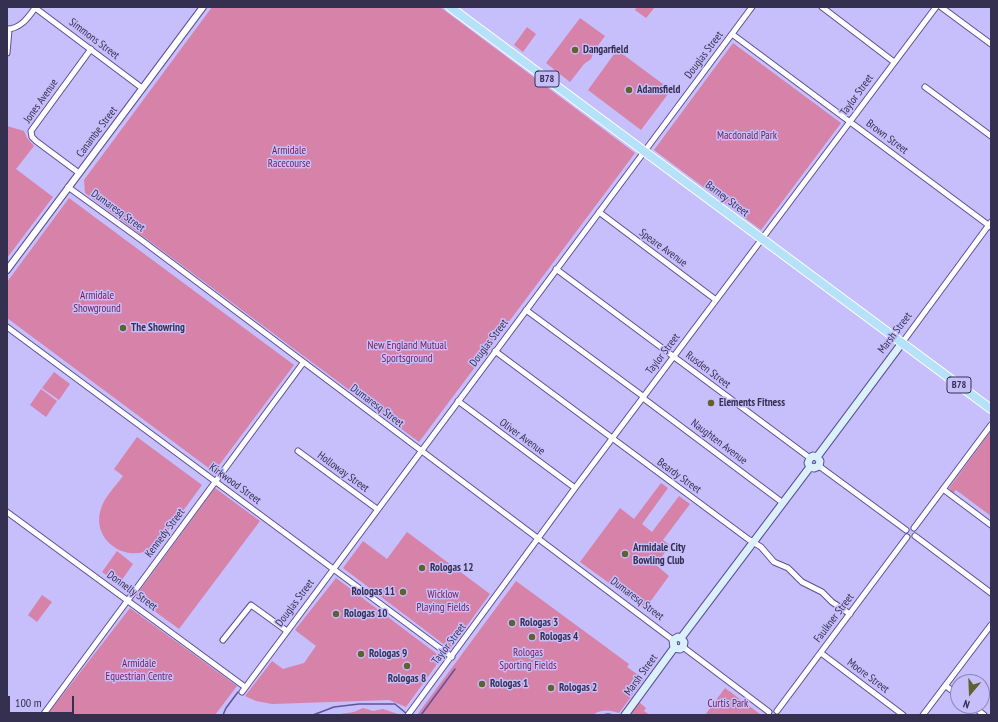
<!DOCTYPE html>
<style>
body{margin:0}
#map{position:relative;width:998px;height:722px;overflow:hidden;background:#c7befc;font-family:"PT Sans Narrow",sans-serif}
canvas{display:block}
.frame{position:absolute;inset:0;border:8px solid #35304f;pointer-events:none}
.north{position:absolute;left:950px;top:674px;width:40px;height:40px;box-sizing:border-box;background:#c7befc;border:1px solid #8d85b7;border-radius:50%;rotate:199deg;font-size:11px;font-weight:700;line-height:16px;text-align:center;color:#35304f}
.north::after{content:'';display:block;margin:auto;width:14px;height:18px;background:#5f612e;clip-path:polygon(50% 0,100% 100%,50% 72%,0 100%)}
.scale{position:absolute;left:8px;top:696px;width:66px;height:18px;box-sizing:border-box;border:2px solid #35304f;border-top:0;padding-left:5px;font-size:12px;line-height:14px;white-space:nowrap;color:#35304f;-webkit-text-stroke:3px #c7befc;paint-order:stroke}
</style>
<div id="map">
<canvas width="998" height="722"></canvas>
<div class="frame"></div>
<div class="north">N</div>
<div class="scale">100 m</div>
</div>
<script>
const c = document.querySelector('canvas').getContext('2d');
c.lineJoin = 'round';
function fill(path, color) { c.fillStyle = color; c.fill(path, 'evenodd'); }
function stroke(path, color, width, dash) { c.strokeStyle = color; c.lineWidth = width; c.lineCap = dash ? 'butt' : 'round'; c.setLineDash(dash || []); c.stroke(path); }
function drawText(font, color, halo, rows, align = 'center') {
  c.font = font + ' "PT Sans Narrow",sans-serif'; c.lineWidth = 3; c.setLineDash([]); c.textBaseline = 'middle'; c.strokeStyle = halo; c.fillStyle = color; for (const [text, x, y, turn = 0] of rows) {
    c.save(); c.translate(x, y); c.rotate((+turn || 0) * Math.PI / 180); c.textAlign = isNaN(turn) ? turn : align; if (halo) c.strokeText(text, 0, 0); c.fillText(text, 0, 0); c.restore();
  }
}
fill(new Path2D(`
 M212,7H440L635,153L419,442L85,193L84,180Z
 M637,7H655L646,18L635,10Z
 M580,18L605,36L594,51L591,59L584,64L570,82L546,63Z
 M527,27L536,34L523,52L514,45Z
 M733,43L841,123L761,230L654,150Z
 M617,50L671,90L641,130L588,90Z
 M7,126L24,131L27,138L34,146L16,169L53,197L7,258Z
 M69,198L294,365L214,472L7,318V282Z
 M54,372L70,384L59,400L42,388Z
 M41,389L57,401L46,417L30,405Z
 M991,431V516L956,490L953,493L949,488Z
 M137,437L202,485C191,500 180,515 169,529C164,535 159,544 153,548C128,564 93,542 100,512C103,498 115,487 123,476L114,469Z
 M661,483L668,488L642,524L652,532L679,496L690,504L663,540L670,545L656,565L669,576L645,609L580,562L620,508L634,519Z
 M215,488L260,521L179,629L135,597Z
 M407,532L490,594L450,649L343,568L363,541L387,559Z
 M117,551L133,564L119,584L102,572Z
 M336,578L437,654L440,660L406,707L389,700L272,704L256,701L245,696L272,661L283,669L304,663L316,646L295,630Z
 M516,581L629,664L627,667L644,679L619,713C609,710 601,709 593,715H417Z
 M42,595L52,602L37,622L28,615Z
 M130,608L237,686L215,715H47Z
 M725,688L760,714V715H705Z
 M639,702L646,708L644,711L650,715H629Z
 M363,708L373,711L383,709L401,715H333L354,712Z`), '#d682a9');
stroke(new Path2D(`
 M223,715L226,708L238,692
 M313,715L334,707L359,704H395L407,714
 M421,715L455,669
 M602,715L608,714L614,715`), '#60529b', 1.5);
const minor = new Path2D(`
 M34,7L142,88
 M822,7L894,62
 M941,7L991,44
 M7,29C20,29 28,18 35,8
 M732,34L991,227
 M7,53L9,30
 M925,87L991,136
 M79,173L36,141L32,137L31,131L91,49
 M68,187L140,239L673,640
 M599,212L716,300
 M556,269L810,458
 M526,310L644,397
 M7,327L452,657
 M902,343L991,222
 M495,351L748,539L761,547L774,562L788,568L802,582L822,592L832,602L850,614
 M643,398L783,503
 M458,401L575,488
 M298,451L377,509
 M819,466L906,530
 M943,489L991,525
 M7,512L245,687
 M914,528L991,425
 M915,536L991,593
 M223,640L251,605L287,631
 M683,647L769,712
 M821,653L903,715
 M946,686L958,695
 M242,692L752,7
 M973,706L984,715
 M777,711L907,537
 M43,715L303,363
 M408,715L575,488L936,7
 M923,715L991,625`);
const tertiary = new Path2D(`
 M7,270L203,7`);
const secondary = new Path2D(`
 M817,457L902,343
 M810,467L814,468L819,466L820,461L817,457
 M810,467L808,463L810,458L813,456L817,457
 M681,638L810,467
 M674,648L680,649L683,647L684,642L681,638
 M674,648L673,640L678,637L681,638
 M625,715L674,648`);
const primary = new Path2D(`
 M450,7L991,409`);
stroke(minor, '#5d4f94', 7);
stroke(tertiary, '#5d4f94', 8);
stroke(secondary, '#5d4f94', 9);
stroke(primary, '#fff', 10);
stroke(minor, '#fff', 5);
stroke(tertiary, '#fff', 6);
stroke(secondary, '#daf1fc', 7);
stroke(primary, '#b5e2f8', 8);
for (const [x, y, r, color] of [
 [575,50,4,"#5f612e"],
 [629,90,4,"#5f612e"],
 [123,328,4,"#5f612e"],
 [711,403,4,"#5f612e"],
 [625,554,4,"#5f612e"],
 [422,568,4,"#5f612e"],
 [403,592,4,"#5f612e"],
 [336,614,4,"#5f612e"],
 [512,623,4,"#5f612e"],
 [532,637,4,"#5f612e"],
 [361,654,4,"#5f612e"],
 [407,666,4,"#5f612e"],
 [482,684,4,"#5f612e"],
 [551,688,4,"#5f612e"]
]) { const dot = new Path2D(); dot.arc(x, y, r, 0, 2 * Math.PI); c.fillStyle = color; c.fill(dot); stroke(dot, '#c7befc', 1.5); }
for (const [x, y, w] of [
 [547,79,24],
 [959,385,24]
]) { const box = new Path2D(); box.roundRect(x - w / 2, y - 8, w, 16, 3); c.fillStyle = '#c7befc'; c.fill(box); stroke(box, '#35304f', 1); }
drawText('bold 10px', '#35304f', null, [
 ["B78",547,79],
 ["B78",959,385]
]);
drawText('11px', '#35304f', '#c7befc', [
 ["Simmons Street",94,39,37],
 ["Douglas Street",704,55,-53],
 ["Taylor Street",857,95,-54],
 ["Jones Avenue",41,101,-55],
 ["Canambe Street",97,132,-53],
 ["Brown Street",887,137,37],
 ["Barney Street",727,199,37],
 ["Dumaresq Street",118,211,36],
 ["Speare Avenue",663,248,36],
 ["Marsh Street",895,333,-53],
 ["Douglas Street",489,343,-53],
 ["Taylor Street",663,354,-53],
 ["Rusden Street",708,370,37],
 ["Dumaresq Street",377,406,37],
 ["Oliver Avenue",522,437,36],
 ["Naughten Avenue",719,442,37],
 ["Holloway Street",343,472,36],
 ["Beardy Street",679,476,36],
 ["Kirkwood Street",235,484,36],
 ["Kennedy Street",165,533,-53],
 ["Donnelly Street",132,591,36],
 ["Dumaresq Street",637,599,37],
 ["Douglas Street",295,603,-53],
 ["Faulkner Street",834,618,-53],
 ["Taylor Street",449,644,-53],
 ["Marsh Street",641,675,-54],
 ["Moore Street",868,676,37]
]);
drawText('bold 11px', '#35304f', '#c7befc', [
 ["Dangarfield",583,50],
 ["Adamsfield",637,90],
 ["The Showring",131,328],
 ["Elements Fitness",719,403],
 ["Armidale City",633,548],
 ["Bowling Club",633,561],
 ["Rologas 12",430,568],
 ["Rologas 11",395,592,"right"],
 ["Rologas 10",344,614],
 ["Rologas 3",520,623],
 ["Rologas 4",540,637],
 ["Rologas 9",369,654],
 ["Rologas 8",407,679,"center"],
 ["Rologas 1",490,684],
 ["Rologas 2",559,688]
], 'left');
drawText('11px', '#761a4e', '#c7befc', [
 ["Macdonald Park",747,136],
 ["Armidale",289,151],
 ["Racecourse",289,164],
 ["Armidale",97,296],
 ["Showground",97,309],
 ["New England Mutual",407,346],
 ["Sportsground",407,359],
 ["Wicklow",443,595],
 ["Playing Fields",443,608],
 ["Rologas",528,653],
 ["Sporting Fields",528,666],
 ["Armidale",139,664],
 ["Equestrian Centre",139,677],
 ["Curtis Park",728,704]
]);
</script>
